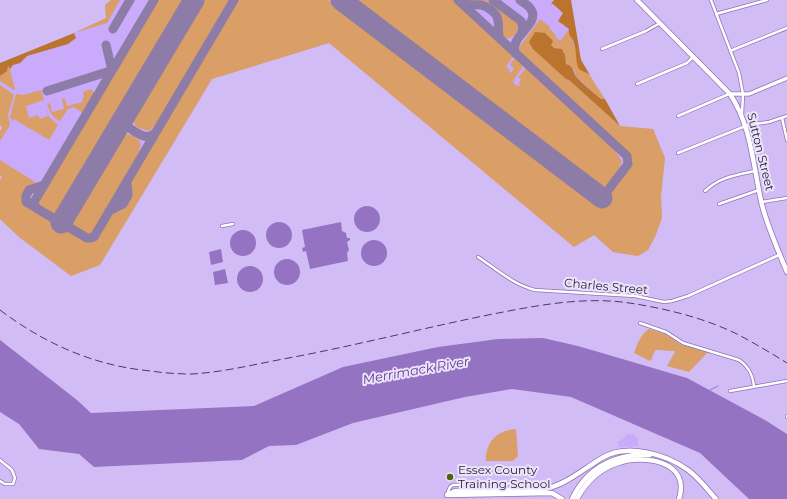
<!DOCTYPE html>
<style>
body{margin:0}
canvas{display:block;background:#d2bcf6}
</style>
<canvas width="787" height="499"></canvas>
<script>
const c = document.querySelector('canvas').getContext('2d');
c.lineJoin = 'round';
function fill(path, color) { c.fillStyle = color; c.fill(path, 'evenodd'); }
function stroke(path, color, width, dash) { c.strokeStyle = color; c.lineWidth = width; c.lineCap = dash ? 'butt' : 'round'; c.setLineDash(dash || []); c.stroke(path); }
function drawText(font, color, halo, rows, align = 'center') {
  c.font = font + ' Montserrat,sans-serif'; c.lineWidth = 4; c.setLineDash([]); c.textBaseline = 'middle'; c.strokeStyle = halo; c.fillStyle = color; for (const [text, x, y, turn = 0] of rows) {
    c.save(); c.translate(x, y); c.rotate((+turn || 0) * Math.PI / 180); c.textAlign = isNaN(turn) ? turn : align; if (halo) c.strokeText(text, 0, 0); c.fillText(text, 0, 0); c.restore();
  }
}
fill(new Path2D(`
 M111,0H571L581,60L620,126L653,129L665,158L661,196L662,218L655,237L648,250L638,256L613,252L594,235L574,247L329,43L212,79L100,265L71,276L19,237L0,219V180L2,177L0,176V131L2,128L0,125V63L57,41L106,18L105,5Z
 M627,434H633L638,438V446L619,447L618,442L624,438Z`), '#caaafa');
fill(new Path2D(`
 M111,0H120L107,23L74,33L106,18L105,5Z
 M157,0H185L57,216C50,214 43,210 38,204L41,197Z
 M203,0H232L158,122L149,131L138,128L131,120Z
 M238,0H328L599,206L629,166C632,159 630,155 625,150L521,55L519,51L520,46L540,19L550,27V29L556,35L555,37L559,40H561L569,29C576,57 590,75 605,99L601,100L576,76L574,69L565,62V55L562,49L553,48L545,33L566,79L569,80L620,126L653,129L665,158L661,196L662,218L655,237L648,250L638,256L613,252L594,235L574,247L329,43L212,79L100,265L71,276L19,237L0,219V180L2,177L0,176V160L40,185L27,188L22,197L24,204L85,240L93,241L96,238L112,211L123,209L131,196L129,184Z
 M352,0H454L514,55L506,67L510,70L509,72L511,73L514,68L510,65L515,57L524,65L513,81L515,85L519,86L520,85L519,83L521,79L518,77L527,67L612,147L622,161C618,170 612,186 600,188Z
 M462,0H487L516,22C522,31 511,43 501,36L500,15L486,1L464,2Z
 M9,66L15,89L14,90L0,81V76L2,75Z
 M0,85L13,94L14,96L8,115L10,125L0,141V131L2,128L0,125Z
 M91,89L95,93L83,113L74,107L68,109L60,121C52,117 50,112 47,104L50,103L52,112L64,109L62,98L65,99L67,106L83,102L82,98H84L83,92Z
 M41,90L44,100L26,106L29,118L38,115L40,119L48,116L46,109L49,117L58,125L49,140L14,119L13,121L10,117L16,94L23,95Z
 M124,133L134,136L141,143L138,155L95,230L90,235L83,233L70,224Z
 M649,329L665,334L680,344L708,352L689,372L667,366L675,352L674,351L656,350C652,354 653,359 650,361L634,353C637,344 641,334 649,329Z
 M516,429L518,456L513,461H486C485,443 497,430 516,429Z`), '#da9e67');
fill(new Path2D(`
 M554,0H571L581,60L590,75C587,72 582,72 579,69C575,62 577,51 574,43C572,36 568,37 569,29L558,21L563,13L553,4H551Z
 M535,32L545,33L553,41L551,45L554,48L562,49L565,55L566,64C573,66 573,70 575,75C579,81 595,94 601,99H605L620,126L569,80L566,79L533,49L529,42Z
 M74,33L76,38L68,44L27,56L20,63L13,65L10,69L8,66L7,71L0,76V63Z`), '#ba742d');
fill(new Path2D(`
 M354 219a13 13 0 1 1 26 0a13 13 0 1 1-26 0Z
 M341,222L342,231L346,233L347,238H350V240L347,242L349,250L347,253L348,261L310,269L306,251L303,252L302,248L305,247L302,230Z
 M266 235a13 13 0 1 1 26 0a13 13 0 1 1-26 0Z
 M230 243a13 13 0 1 1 26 0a13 13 0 1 1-26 0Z
 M361 253a13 13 0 1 1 26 0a13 13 0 1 1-26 0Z
 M221,249L223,262L211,265L209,252Z
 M274 272a13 13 0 1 1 26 0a13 13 0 1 1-26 0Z
 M237 279a13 13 0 1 1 26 0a13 13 0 1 1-26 0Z
 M225,269L228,283L215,285L213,272Z
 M543,338L578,346L687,378L765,420L787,434V499H749L700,453L571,397L512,389L465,397L353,423L296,445L269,446L242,460L94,467L79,454L39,449L19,424L0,412V340L77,400L91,413L254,406L343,367L438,347L498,339Z`), '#9473c3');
stroke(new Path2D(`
 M710,390L718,386`), '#9473c3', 1);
stroke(new Path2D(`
 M154,0L34,202L36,208L87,238H91L94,237L234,0
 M458,0L627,156L628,164L602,198
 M493,0L521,21L523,28L521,34
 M461,3C473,8 479,0 491,10C493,12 496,14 497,17C500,24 497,32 500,39
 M113,29L130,0
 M106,45L112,70
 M516,54C507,36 543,24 530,8C528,5 523,2 520,0
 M47,91L110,71L112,69
 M128,127C136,132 147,142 155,133
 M102,156L118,129L122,127H128C120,116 135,100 141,91
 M36,208L26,202V196L29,190L44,185
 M109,211L123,204L128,195L127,182`), '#8d7ba8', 9);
stroke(new Path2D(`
 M341,0L602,198
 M61,223L194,0`), '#8d7ba8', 21);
const street = new Path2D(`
 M711,0L739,73L743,94L742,115
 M716,14L767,0
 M602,49L646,31L660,23
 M730,51L787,28
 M637,84L687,63L693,57
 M678,116L729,94
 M782,118L787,140
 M678,153L748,125L769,122L787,116
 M705,191C720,177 736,175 755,171
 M762,202L787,198
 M719,204L759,190
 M222,226L233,224
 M478,257C496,269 514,285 535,290L635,296L664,302L672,301L688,296L779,255
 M640,323L666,332L683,343L739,360C749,367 753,375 754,387
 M730,391L787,381
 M787,417V416
 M0,460L12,470L15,478L13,484H5L0,481
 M447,494L450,487L453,485L523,483`);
const secondary = new Path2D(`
 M730,94H749L787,78`);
const highway = new Path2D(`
 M637,0L730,94C752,127 753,167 762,205C768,228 778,250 787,272
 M447,495L455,491L544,489C566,485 583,469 602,458C627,443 666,454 688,470C699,478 707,489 716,499
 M447,495L552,493L562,499
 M572,499C587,467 616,453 650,455
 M577,499C586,482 600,469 618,463C644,454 691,461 679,499`);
stroke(street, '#8e72b6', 4);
stroke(secondary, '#8e72b6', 5);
stroke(highway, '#8e72b6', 6);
stroke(street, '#fff', 2.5);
stroke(secondary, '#fff', 3.5);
stroke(highway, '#fff', 4.5);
stroke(new Path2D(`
 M0,310C45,344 95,366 151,371C164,373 178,374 192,374C226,372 260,363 294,357C357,345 420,329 483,316C529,307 575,297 622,302C660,307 702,317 737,334C754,343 771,353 787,363`), '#483a5b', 1, [8, 4]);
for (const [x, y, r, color] of [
 [450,477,4,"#50630c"]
]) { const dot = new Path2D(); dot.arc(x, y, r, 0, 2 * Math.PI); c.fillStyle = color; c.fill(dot); stroke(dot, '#ece4fb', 1.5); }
drawText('12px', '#281c38', '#ece4fb', [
 ["Sutton Street",760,152,76],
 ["Charles Street",606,287,5]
]);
drawText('12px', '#281c38', '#ece4fb', [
 ["Essex County",458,470],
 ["Training School",458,484]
], 'left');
drawText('italic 13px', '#623595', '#ece4fb', [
 ["Merrimack River",416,371,-10]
]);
</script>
